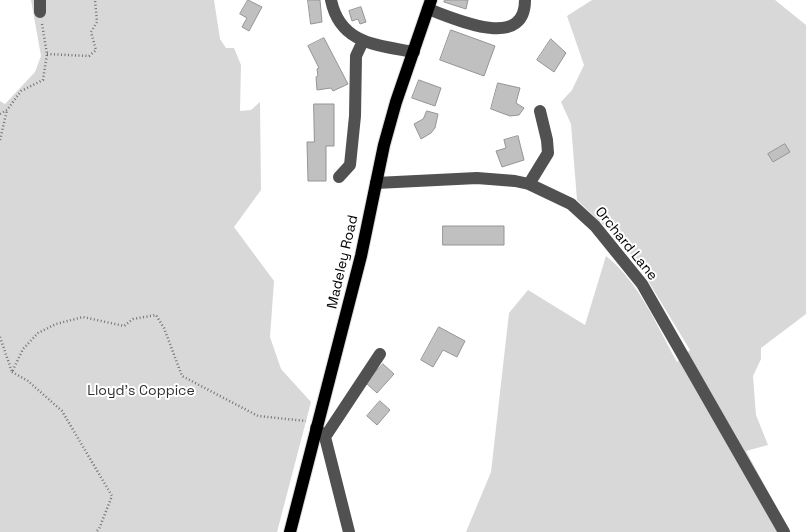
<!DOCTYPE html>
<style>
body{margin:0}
canvas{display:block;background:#fff}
</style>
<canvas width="806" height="532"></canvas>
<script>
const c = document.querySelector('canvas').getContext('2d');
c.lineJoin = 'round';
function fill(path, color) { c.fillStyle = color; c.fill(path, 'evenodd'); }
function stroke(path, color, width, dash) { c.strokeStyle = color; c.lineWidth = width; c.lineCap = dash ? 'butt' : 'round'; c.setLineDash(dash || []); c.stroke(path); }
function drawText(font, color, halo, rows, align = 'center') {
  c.font = font + ' "Space Grotesk",sans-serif'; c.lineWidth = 4; c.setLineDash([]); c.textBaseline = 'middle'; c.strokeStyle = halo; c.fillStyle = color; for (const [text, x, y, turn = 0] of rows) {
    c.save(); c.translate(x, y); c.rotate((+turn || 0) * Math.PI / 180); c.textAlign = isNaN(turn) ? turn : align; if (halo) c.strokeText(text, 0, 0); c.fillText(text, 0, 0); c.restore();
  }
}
fill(new Path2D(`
 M31,0H214L220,39L226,48H234L241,65L240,111L251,110L260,102L261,190L234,227L274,281L270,337L281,369L311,402L277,532H0V101L5,104L35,72L41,56Z
 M592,0H775L806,25V314L761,348V359L753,376L756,415L768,445L746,451L790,532H466L491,472L509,313L528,290L585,325L606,256C639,282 657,326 677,362L690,350L636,261L618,239L577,200L571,124L561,102L572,90L584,65L567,16Z`), '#d8d8d8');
const building = new Path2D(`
 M248,0L262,7L249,31L242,27L247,18L240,14Z
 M308,0H320L322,22L311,24Z
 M445,0H468L466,9L444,2Z
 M361,7L366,22L360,24L358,19L352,21L349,11Z
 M451,30L495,46L484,76L440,60Z
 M324,38L348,84L333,91L331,88L317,90L316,77L318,76L317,69L319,68L308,46Z
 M551,39L566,53L554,72L537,60Z
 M419,80L441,88L435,106L412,98Z
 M498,83L520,88L516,103L524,108L519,115L510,116L491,109Z
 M314,104H334V146H326V181H308L307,142H314Z
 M427,111L438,114L435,128L431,133L421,139L414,124L423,119Z
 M518,136L524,160L502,167L496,151L506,148L504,140Z
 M785,144L790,152L773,162L768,154Z
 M443,226H504V245H443Z
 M439,327L465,341L457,357L443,350L433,367L421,360Z
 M383,364L394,374L377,393L366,383Z
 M380,401L390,410L377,425L367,416Z`);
fill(building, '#c0c0c0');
stroke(building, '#959595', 1);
const major = new Path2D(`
 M290,532L361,256L384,145L396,102L431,0`);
stroke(major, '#dbdbdb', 14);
stroke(new Path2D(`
 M47,54L89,56L96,50L91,32L97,22L95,0
 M0,114L7,110L21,91L43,80L47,54L42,24
 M0,140L7,110
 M0,337L12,372L23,349L38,333L56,324L83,317L124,326L133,319L156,315L164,328L182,376L258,416L306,421
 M12,372L28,381L62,411L112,496L99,529L96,532`), '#737373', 2.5, [1, 2.5]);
stroke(new Path2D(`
 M331,0C340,44 377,45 414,52
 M428,9C454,18 525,52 525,0
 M40,12V0
 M339,177L350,165L355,116L356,56L363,41
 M376,183L477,178L515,181L529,184L571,204L595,226L642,284L784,532
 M529,184L548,153L547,140L540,111
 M316,428L325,437L349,532
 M325,437L380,354`), '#515151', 12);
stroke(major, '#000', 12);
drawText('14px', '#000', '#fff', [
 ["Orchard Lane",626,244,51],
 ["Madeley Road",343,262,-77]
]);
drawText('14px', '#2f2f2f', '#fff', [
 ["Lloyd's Coppice",141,391]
]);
</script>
